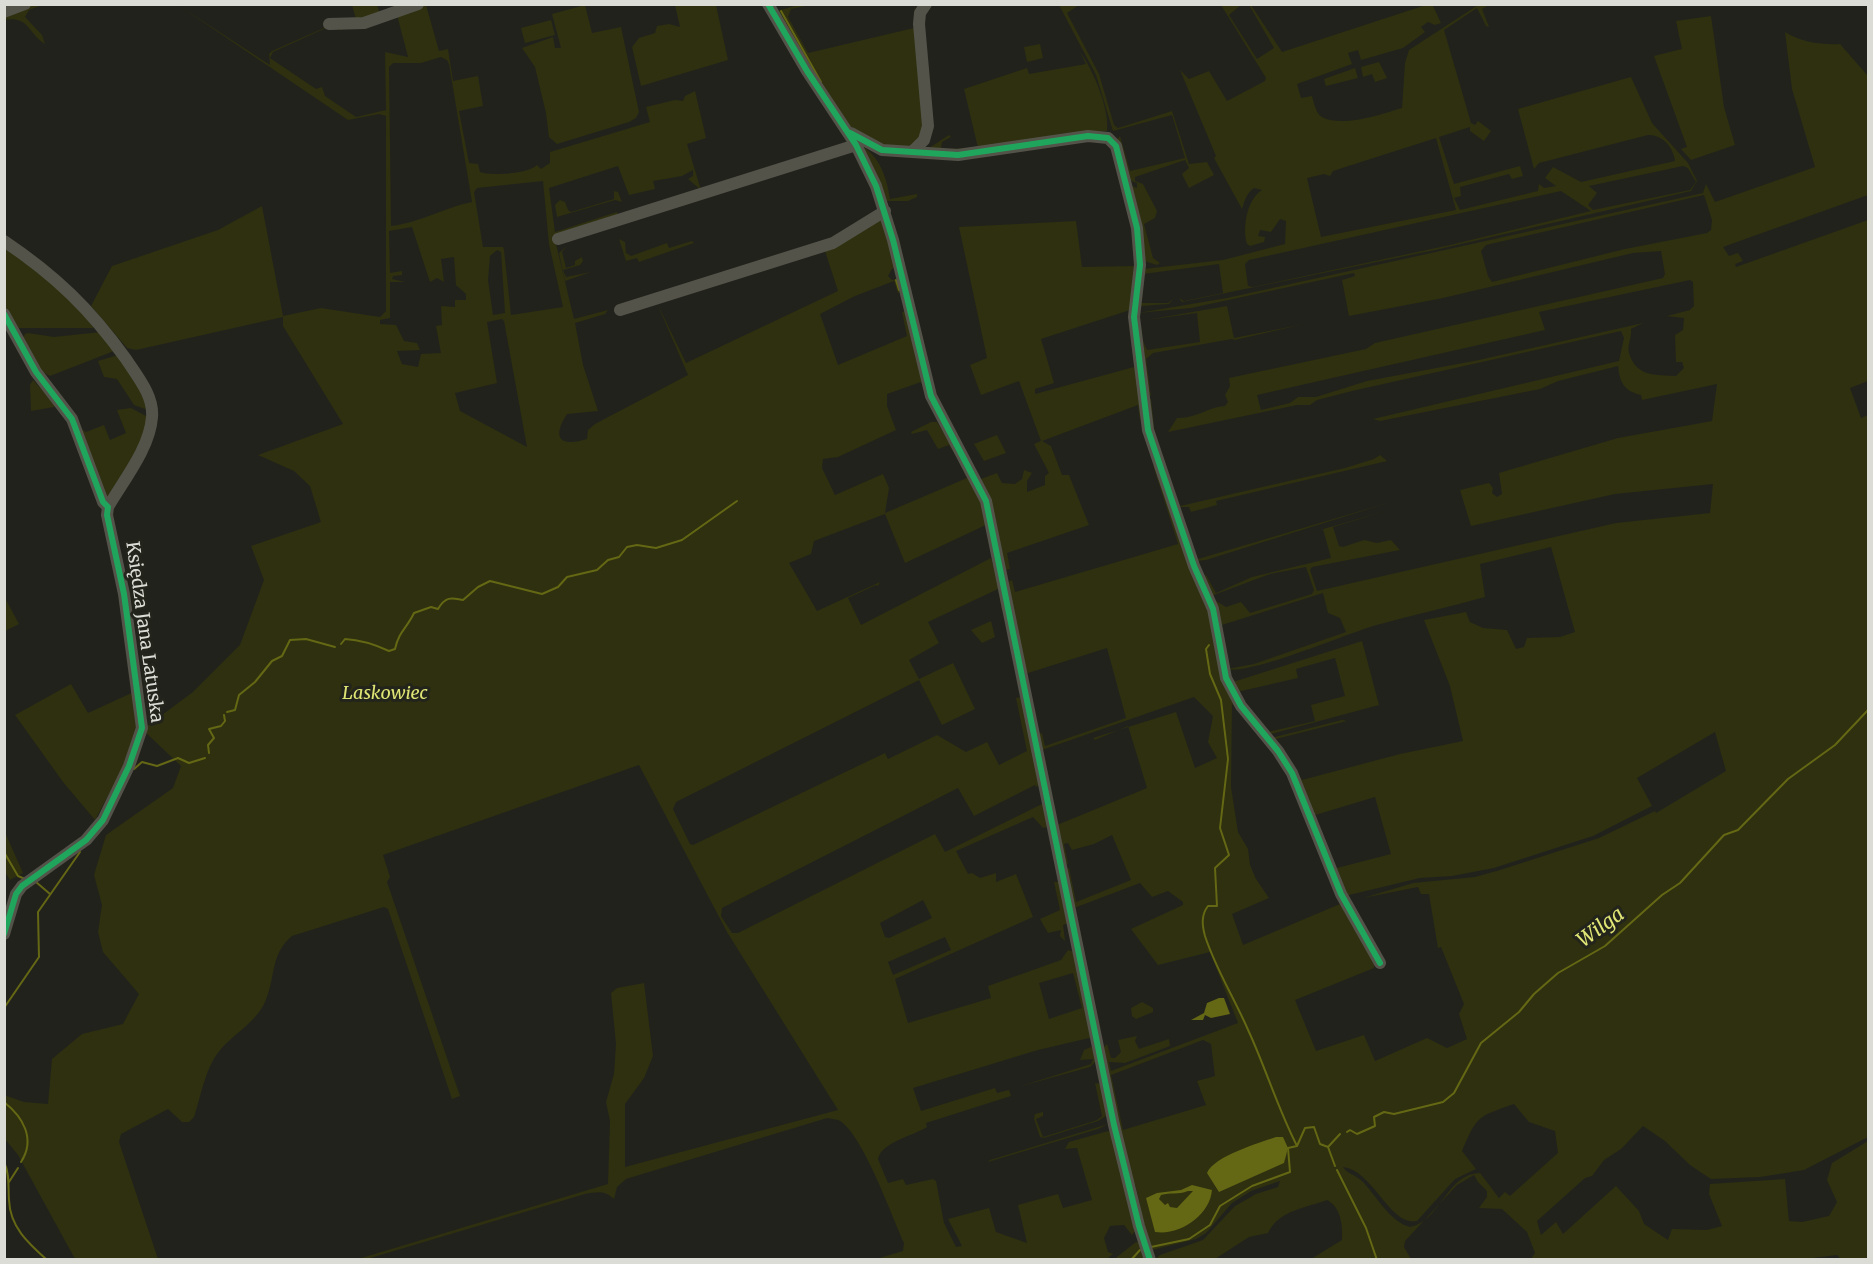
<!DOCTYPE html>
<meta charset="utf-8">
<style>
body{margin:0}
#map{position:relative;width:1873px;height:1264px;overflow:hidden;background:#22221d;font-family:Merriweather,serif}
canvas{display:block}
.frame{position:absolute;inset:0;border:6px solid #dcdcd6;pointer-events:none}
</style>
<div id="map">
<canvas width="1873" height="1264"></canvas>
<div class="frame"></div>
</div>
<script>
const c = document.querySelector('canvas').getContext('2d');
c.lineJoin = 'round';
function fill(path, color) { c.fillStyle = color; c.fill(path, 'evenodd'); }
function stroke(path, color, width, dash) { c.strokeStyle = color; c.lineWidth = width; c.lineCap = dash ? 'butt' : 'round'; c.setLineDash(dash || []); c.stroke(path); }
function drawText(font, color, halo, rows, align = 'center') {
  c.font = font + ' Merriweather,serif'; c.lineWidth = 6; c.setLineDash([]); c.textBaseline = 'middle'; c.strokeStyle = halo; c.fillStyle = color; for (const [text, x, y, turn = 0] of rows) {
    c.save(); c.translate(x, y); c.rotate((+turn || 0) * Math.PI / 180); c.textAlign = isNaN(turn) ? turn : align; if (halo) c.strokeText(text, 0, 0); c.fillText(text, 0, 0); c.restore();
  }
}
fill(new Path2D(`
 M32,5H42L29,10L25,17L42,35L45,44C28,33 28,15 5,20V14Z
 M178,5L270,65L269,54L272,51L324,28H342V30L328,27L273,52L270,58L316,89L322,87L325,96L356,117L386,110L385,52L408,57L397,15L412,13V10L426,5L439,51L448,49L453,81L478,76L483,106L459,111L469,163L478,164L480,172C491,176 528,174 537,165L541,169L550,163V152L650,122L646,107L675,100L683,101L685,96L695,91L706,138L687,144L701,190L688,179L693,176V170L682,176L653,181L655,189L629,195L618,166L549,188L555,232L617,212L618,216L556,244L574,319L608,310L605,314L575,323L583,365L598,411L567,414C551,439 561,447 587,439L588,430L595,424L688,375L656,301L686,363L838,291L825,251L868,228L870,230L868,226L883,218L897,267L892,269L888,276L892,280L898,279L902,292L898,293L894,281L855,296L820,314L838,365L907,336L902,312L907,311L933,411L921,382L887,394V406L896,430L838,457L823,459L822,468L835,495L883,474L889,488L885,513L967,478L958,460H961L978,494L988,524L905,563L885,514L814,541L811,554L789,563L817,611L880,582L878,586L876,585L848,598L861,625L991,558L1005,610L1002,611L998,589L928,622L939,643L909,660L919,679L953,663L975,709L942,725L919,680L676,802L673,809L690,844L693,845L885,753L888,759L937,735L966,752L987,742L999,765L1027,751L1016,698L1022,697L1039,785L1036,787L1035,785L974,816L958,788L722,908L721,916L732,933H738L935,834L945,852L1044,803L1048,827L1043,828L1033,817L956,851L968,874L972,873L980,878L996,873V882L1016,874L1033,917L895,979L908,1023L991,998L988,986L1061,960L1068,950L1075,952L1092,1039L1089,1038L1038,1050L913,1088L921,1111L995,1088L997,1093L1009,1090L1011,1096L926,1123L927,1127C913,1136 882,1142 878,1159L888,1183L903,1179L906,1185L933,1179L936,1181L944,1223L956,1247L962,1246L948,1219L989,1208L996,1232L1027,1243L1018,1205L1058,1194L1063,1208L1092,1200L1077,1148L1065,1149L1069,1142L1108,1131L1111,1132L1135,1231L1132,1235L1124,1225L1110,1226L1104,1238L1108,1252L1113,1254L1107,1259H876L903,1251L904,1243C892,1217 863,1135 840,1121C837,1119 831,1119 827,1118L626,1179L617,1187L614,1199C604,1190 598,1192 585,1194L367,1259H358L608,1184L610,1121L606,1102L614,1074L616,1044L611,993L617,988L644,983L653,1056L644,1078L625,1104V1167L838,1110L727,932L639,765L383,855L390,877L387,882L460,1096L452,1099L388,909L384,907L292,936C270,954 276,977 265,1002C256,1022 235,1033 221,1049C206,1065 201,1096 194,1117L189,1122H182L168,1109L121,1134L119,1142L158,1259H75L18,1155L5,1139L4,1095L24,1102L48,1104L52,1059L82,1034L123,1024L139,994L103,952L98,932L102,905L94,875L106,835L173,788L181,766L143,730L95,820L63,782L15,715L71,684L88,713L136,691L143,729L193,692L240,645L264,580L251,546L321,522L310,486L294,471L258,455L343,424L283,326V317L136,350L127,348L91,306L112,266L218,230L262,206L283,316L321,308L380,317L386,311V116L379,114L348,120ZM441,57L447,60L449,64L472,202C443,208 422,222 391,226L389,67L393,63H421ZM543,181L549,244L563,307L511,315L504,250L503,247H483L474,192L477,188ZM412,227L430,282L437,278L444,282L441,259L454,257L456,285L466,294V300H455V307L441,306L442,325L436,326L441,353L421,354L418,367L402,364L397,351L420,350L417,343L404,341L396,325L380,324V320L390,318V282H405L392,279L393,276L402,275V271L390,273L389,231ZM497,250L501,252L505,313L493,315L488,280L490,256ZM502,319L504,321L527,447L460,411L455,393L497,383L487,322ZM923,900L932,918L889,938L885,937L880,923ZM945,937L951,950L893,975L888,962ZM1073,973L1082,1008L1049,1019L1039,983Z
 M352,5H377L380,14L356,19Z
 M585,5L592,33L621,27L639,112L636,118L629,122L557,144L549,137L546,113L535,67L522,48L553,37L555,48H561L552,14Z
 M675,5H716L728,60L641,86L632,47L639,38L655,33L657,26L669,24L680,27Z
 M799,5H810L791,9L788,17L808,53L914,28V5L925,133L912,148H888L846,124L777,11Z
 M1059,5H1079L1067,13L1099,74L1114,125L1118,128L1172,111L1189,164L1207,162L1214,175L1189,188L1182,174L1189,168L1185,160L1135,177V181L1143,184L1157,211L1155,218L1144,224L1153,258L1160,263L1157,265L1144,261L1132,186L1137,188V183L1129,180L1116,141L1120,136L1130,171L1185,158L1172,115L1113,131L1096,75Z
 M1221,5H1241L1229,15L1257,59L1274,48L1249,5H1251L1282,52L1426,5L1433,6L1441,23L1435,25L1428,22L1421,27L1425,32L1403,48L1361,60L1358,50L1348,53L1352,64L1297,84L1301,98L1312,96C1314,103 1316,114 1322,117C1342,128 1382,114 1402,108L1405,63L1409,50L1478,5H1489L1482,9L1489,27L1486,26L1477,8L1444,30L1471,123L1475,125L1478,121L1491,131L1484,141L1470,131V127L1439,137L1454,184L1520,166L1523,176L1512,179L1509,174L1460,187L1461,196L1454,198L1460,210L1538,191L1539,184L1544,188L1556,186L1545,178L1553,167L1581,182L1675,161C1673,147 1663,135 1648,135L1539,163L1534,169L1518,109L1631,77L1652,123L1688,163L1697,181L1691,191L1435,250L1182,302L1179,298L1184,301L1223,293L1219,264L1143,274L1140,303H1168L1173,299L1169,304L1141,306L1139,304L1144,269L1223,260L1285,244L1286,221L1280,219L1271,232L1260,230L1258,236L1265,237L1264,242L1250,246L1247,244C1242,228 1247,199 1262,190L1254,188C1246,194 1245,200 1242,209L1214,158L1216,156L1180,70L1189,79L1209,71L1227,101L1265,81L1266,78ZM1436,138L1456,210L1321,237L1307,178L1324,174L1330,176L1333,171ZM1683,166L1688,168L1696,182L1690,190L1593,210L1588,205L1597,193L1589,186ZM1561,191L1591,211L1450,245L1253,287L1248,286L1245,264L1249,260Z
 M1711,16L1724,107L1735,145L1691,160L1681,149L1687,147L1654,56L1682,49L1676,21Z
 M551,20L555,35L525,43L521,28Z
 M1785,32C1800,42 1822,45 1840,44L1868,76V195L1723,247L1729,256L1738,253L1743,261L1735,264L1736,267L1868,220V381L1850,388L1861,418L1868,415V1137L1804,1170L1760,1177L1711,1179L1690,1165L1665,1141L1643,1126L1621,1149L1604,1160L1592,1176L1585,1178L1537,1221L1541,1235L1556,1222L1563,1234L1616,1186L1639,1211L1644,1224L1668,1240L1672,1229L1707,1230L1722,1226L1709,1194L1710,1184L1785,1179L1789,1221L1802,1222L1829,1216L1837,1202L1827,1180L1832,1163L1868,1141V1259H1841L1837,1255L1797,1260L1531,1259L1535,1253L1527,1232L1502,1209L1479,1208L1487,1197V1191L1478,1182L1474,1175L1457,1185L1405,1241L1404,1247L1411,1259H1311L1342,1240C1343,1226 1341,1207 1327,1200C1306,1208 1279,1210 1268,1233L1249,1237L1215,1259H1155L1160,1255L1203,1240L1235,1206L1256,1194L1278,1187L1280,1181L1251,1191L1232,1203L1206,1233L1196,1239L1152,1250L1138,1206L1140,1204L1135,1184L1132,1185L1103,1048L1107,1044L1111,1058H1115L1121,1052L1118,1040L1137,1036L1135,1041L1139,1049L1169,1039L1170,1046L1125,1063L1109,1062L1111,1071L1238,1023L1210,952L1158,965L1131,929L1183,905V902L1168,891L1152,897L1140,883L1074,908L1066,869L1069,868L1076,902L1131,880L1112,835L1094,844L1072,850L1068,843L1064,844L1068,864L1065,863L1057,825L1147,788L1128,726L1095,740L1093,738L1176,712L1195,768L1217,758L1208,742L1213,716L1194,697L1042,750L1038,734L1042,733L1045,746L1126,718L1107,648L1025,674L1008,582L1012,580L1015,592L1178,544L1153,465L1156,466L1207,598L1218,655L1263,740L1232,704L1231,787L1238,832L1248,849L1250,865L1256,879L1269,898L1232,914L1243,945L1340,904L1375,960L1374,968L1295,1000L1316,1051L1364,1035L1375,1061L1427,1038L1447,1048L1467,1039L1459,1014L1464,1004L1441,947L1438,948L1429,894H1421L1418,887L1363,898L1413,883L1475,877L1500,870L1599,838L1655,811L1656,813L1726,771L1715,732L1637,778L1652,806L1593,836L1494,868L1452,876L1420,878L1345,896L1336,866L1337,868L1391,854L1375,797L1312,816L1291,761L1302,780L1400,754L1463,741L1450,686L1424,620L1466,612L1470,622L1483,628L1507,630L1516,649L1524,647L1527,638L1560,637L1575,632L1551,547L1480,564L1485,597C1449,607 1413,615 1377,625C1347,633 1252,675 1227,669L1254,664L1346,632L1340,618L1328,613L1323,593L1222,625L1213,603L1216,601L1226,607L1241,602L1250,613L1312,594L1314,590L1306,567L1270,574L1211,596L1203,579L1206,575L1216,593L1252,577L1331,558L1323,529L1282,541L1389,510L1333,527L1339,546L1343,547L1364,540L1377,543L1391,540L1400,550L1312,567L1310,570L1317,591L1616,523L1710,513L1713,484L1615,494L1471,526L1460,490L1489,483L1493,488L1492,493L1497,497L1502,494L1499,473L1618,438L1712,421L1717,384L1642,400L1641,395C1624,391 1620,383 1618,366L1558,381L1540,389L1380,421L1373,419L1619,361L1624,338L1621,331L1352,391L1317,400L1310,405H1297L1168,432L1177,418C1195,419 1208,407 1225,406L1228,402L1225,395L1230,386L1229,378L1366,349L1375,343L1663,278L1665,274L1661,251L1633,253L1443,298L1349,316L1342,280L1355,276L1354,273L1191,308L1138,313L1227,298L1703,193L1706,184L1715,202L1815,167L1792,89ZM1704,195L1712,220L1711,230L1707,233L1625,249L1492,282L1488,276L1481,251L1486,245ZM1690,280L1693,282L1694,306L1690,310L1667,316L1684,318L1683,330L1675,335L1676,362H1682L1684,368L1676,376C1656,375 1636,377 1629,353C1627,345 1632,337 1631,329L1643,323L1479,360L1367,381L1316,397H1298L1290,403L1261,410L1257,395L1545,330L1539,312ZM1203,1040L1211,1044L1215,1076L1197,1081L1206,1105L1123,1130L1111,1075ZM1514,1104L1529,1122L1555,1131L1558,1153L1510,1196L1505,1192L1499,1198L1480,1173C1446,1174 1441,1221 1410,1227C1390,1222 1376,1195 1362,1181C1356,1175 1346,1173 1343,1167C1373,1170 1390,1227 1417,1221L1455,1179L1476,1169L1462,1151C1477,1116 1477,1117 1514,1104Z
 M1040,44L1043,58L1027,62L1024,47Z
 M1080,52C1093,69 1110,110 1107,131L1060,134L1047,139L952,154L926,150L949,135L951,137L942,142L941,149L978,148L964,89L1027,68L1029,74L1086,64Z
 M1379,62L1387,78L1375,82L1372,74L1363,77L1361,67Z
 M1355,68L1358,78L1326,86L1324,79Z
 M860,145C879,155 887,177 890,199L917,194V197L908,201H885Z
 M614,191L618,192L622,202L615,200L557,217L555,205L560,200L565,202L568,210L571,212L614,199Z
 M1076,221L1082,267L1135,266L1136,247L1137,266L1130,310L1041,339L1054,383L1035,389V394L1134,367H1140L1144,417L1140,420L1138,405L1042,441L1051,446L1062,475H1069L1089,525L1007,553L1010,569L1005,570L996,522L981,479L997,473L1002,483L1015,484L1022,479L1024,470L1032,473L1027,481V492L1045,485V476L1049,473L1034,444L1041,441L1019,381L981,395L970,365L987,358L959,227Z
 M619,239L625,242L626,253L631,256L667,243L669,248L692,241L694,243L639,262L637,258L626,261Z
 M4,243L76,302L94,328H19L5,322Z
 M578,245L583,261L580,265L563,270L566,277L591,272L565,281L559,253L567,246L562,252L566,268L575,265V261L582,257Z
 M1227,306L1234,338L1304,324L1235,340L1232,339L1153,353L1146,359L1151,396L1148,394L1143,341L1147,350L1200,342L1197,313L1146,320Z
 M101,332L114,351L50,376L43,372L22,340L25,334L28,333L54,337Z
 M118,355L135,379L148,410L134,405L117,379L104,377L98,361Z
 M33,380L56,405L54,407L31,411L30,385Z
 M1148,399H1151L1155,436L1164,466L1167,468L1166,472L1180,506L1345,468L1374,459L1380,455L1387,461L1216,501L1217,505L1191,512L1189,507H1177L1152,434Z
 M131,408L148,417L143,440L107,498L80,428L86,432L104,425L110,440L126,433L117,410Z
 M931,422H937L957,454L956,456L949,445L938,449L927,430L912,434L911,432Z
 M997,435L1006,453L984,461L974,444Z
 M1391,502L1206,560L1197,561L1198,559Z
 M5,598L19,624L5,631H4Z
 M991,621L995,637L982,643L971,630Z
 M1362,641L1379,705L1271,734L1268,732L1315,721L1311,705L1345,696L1335,658L1296,669L1298,678L1237,692L1233,682Z
 M1342,720L1347,721L1272,740L1271,738Z
 M4,830L23,873L10,880L5,872Z
 M1054,882H1060L1069,923L1063,925L1065,941L1060,936L1061,930L1048,933L1040,919L1060,910Z
 M1142,1002L1153,1008V1012L1136,1019L1132,1016L1131,1008Z
 M1091,1047L1094,1048L1096,1061L1090,1067L1018,1087L1091,1064L1093,1059L1080,1060L1084,1050Z
 M1095,1083L1101,1084L1106,1116L1098,1121L1044,1138L1040,1137L1034,1119L1035,1114L1043,1112V1116L1036,1119L1043,1137L1097,1120L1102,1116Z
 M1108,1124L1098,1129L988,1162L990,1160Z
 M1136,1242L1140,1243L1147,1260H1113Z`), '#2e300f');
fill(new Path2D(`
 M1219,998H1224L1230,1014L1211,1018L1205,1015L1203,1020H1191L1204,1013L1207,1003Z
 M1276,1137H1283L1288,1148L1284,1163L1219,1192L1207,1173C1214,1156 1259,1143 1276,1137Z
 M1192,1185L1212,1190C1210,1215 1180,1236 1155,1232L1146,1198L1157,1193L1181,1190ZM1188,1191H1193L1177,1208L1170,1207L1168,1203L1165,1205L1159,1199L1161,1195C1171,1192 1178,1195 1188,1191Z`), '#646713');
stroke(new Path2D(`
 M781,11L821,82
 M896,280L899,290
 M341,644L345,639C362,640 374,644 389,651L395,649C399,631 407,628 414,613L431,607L438,609C445,597 451,597 463,600L478,587L490,581L542,594L558,587L567,577L597,570L608,560L619,557L627,547L637,545L656,548L682,540L737,501
 M1209,645L1206,649L1210,674L1221,700L1228,759L1220,828L1229,855L1215,868L1217,906H1208C1201,915 1202,925 1205,936C1216,970 1235,999 1249,1032C1266,1069 1278,1109 1297,1146
 M227,712L235,710L239,695L255,682L272,661L282,656L290,640L306,639L335,647
 M209,753L208,745L214,738L209,729L221,726L225,721L224,715
 M134,769L142,762L157,766L178,758L189,763L205,758
 M4,852L18,876L25,879
 M36,882L50,894
 M4,1008L39,957L38,912L80,852
 M4,1048V1049
 M4,1102C23,1117 36,1139 21,1162
 M1347,1132L1350,1130L1357,1134L1375,1126L1374,1117L1384,1112L1394,1114L1443,1102L1454,1093L1481,1043L1519,1012L1534,994L1558,973L1605,946L1662,895L1680,883L1724,835L1738,830L1788,779L1835,745L1868,710
 M1328,1147L1335,1166
 M1328,1147L1340,1134
 M4,1162C10,1174 8,1188 9,1200C10,1227 28,1243 47,1260
 M1337,1170L1366,1228L1377,1260
 M9,1182L18,1168
 M1151,1247L1189,1239L1210,1225L1220,1206L1252,1186L1290,1172L1288,1148L1297,1146L1305,1128L1314,1127L1320,1144L1328,1147
 M1131,1260L1140,1250`), '#646713', 2);
stroke(new Path2D(`
 M768,4L807,71L856,145L876,186L893,240L931,396L986,501L1114,1125L1139,1226L1150,1260
 M4,12L25,4
 M329,24L364,23L418,4
 M851,133L882,150L958,155L1088,136L1108,138L1116,146L1137,228L1140,265L1134,317L1148,430L1194,566L1213,609L1226,678L1241,706L1278,751L1292,773L1341,894L1380,963
 M914,150L924,140L928,126L919,24L920,13L926,4
 M558,239L856,145
 M4,241C56,276 90,309 126,359C137,376 154,396 152,417C150,448 123,481 108,507L107,515L124,594L142,728L129,766L103,820L86,840L22,886L16,894L4,934
 M620,310L833,243L885,211
 M4,314L36,372L72,419L103,502L108,507`), '#535349', 12);
stroke(new Path2D(`
 M768,4L807,71L856,145L876,186L893,240L931,396L986,501L1114,1125L1139,1226L1150,1260
 M850,133L882,150L958,155L1088,136L1108,138L1116,146L1137,228L1140,265L1134,317L1148,430L1194,566L1213,609L1226,678L1241,706L1278,751L1292,773L1341,894L1380,963
 M4,314L36,372L72,419L103,502L108,507L107,515L124,594L142,728L129,766L103,820L86,840L22,886L16,894L4,934`), '#20a55d', 6);
drawText('18px', '#dcdcd6', '#23241b', [
 ["Księdza Jana Latuska",144,632,82]
]);
drawText('italic 18px', '#dfe574', '#23241b', [
 ["Laskowiec",385,694]
]);
drawText('italic 20px', '#e1e776', '#23241b', [
 ["Wilga",1601,928,-36]
]);
</script>
